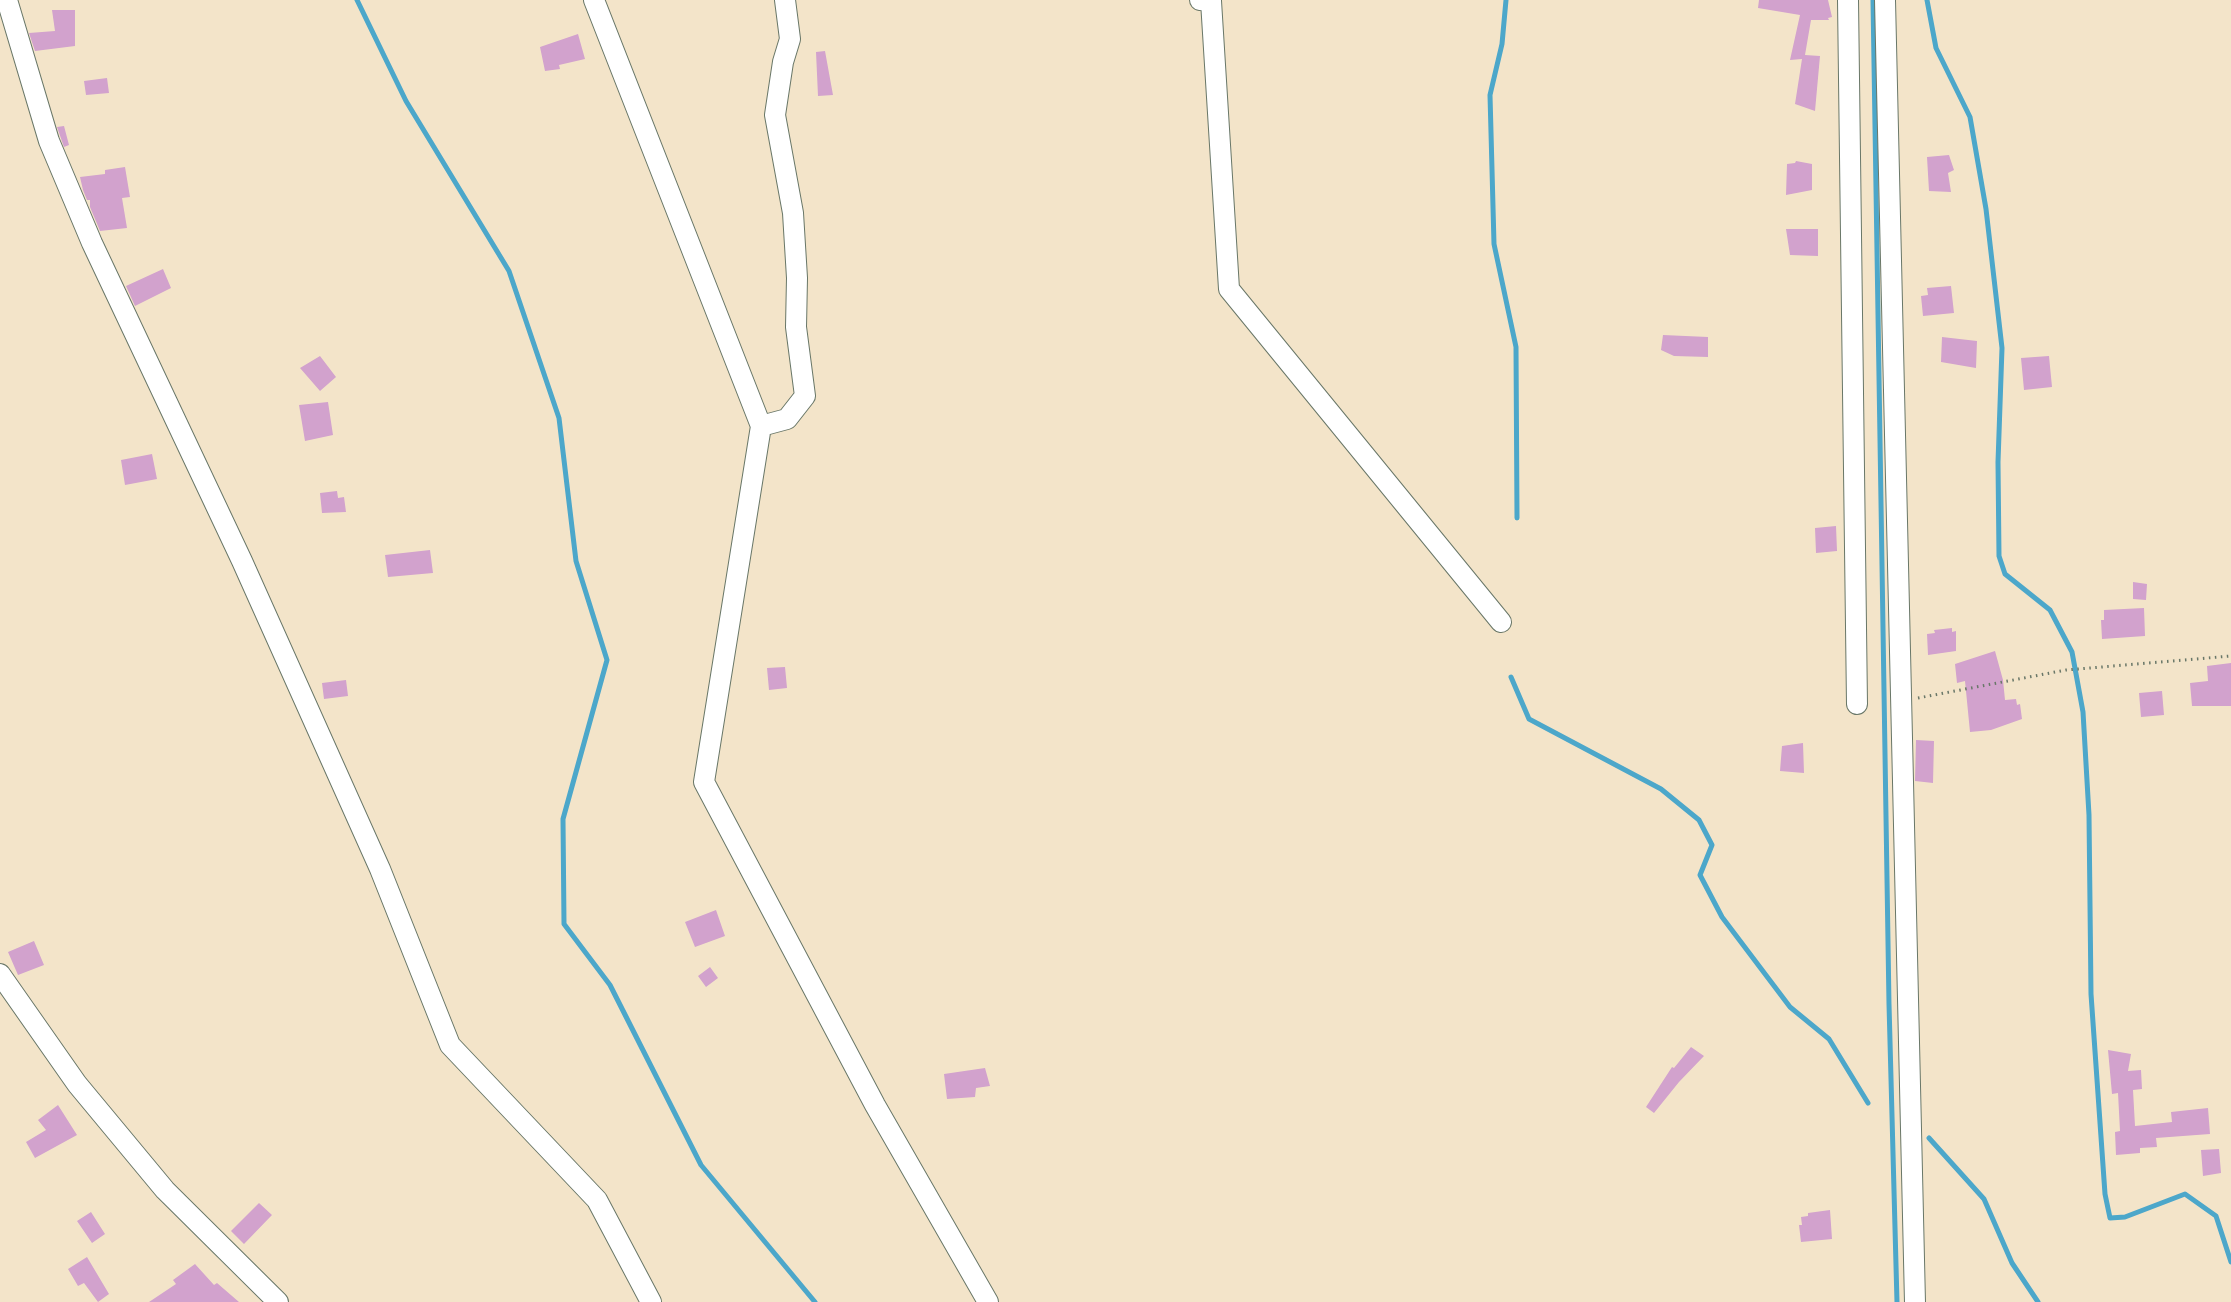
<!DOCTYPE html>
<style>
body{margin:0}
canvas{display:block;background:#f3e4c9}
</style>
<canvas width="2231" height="1302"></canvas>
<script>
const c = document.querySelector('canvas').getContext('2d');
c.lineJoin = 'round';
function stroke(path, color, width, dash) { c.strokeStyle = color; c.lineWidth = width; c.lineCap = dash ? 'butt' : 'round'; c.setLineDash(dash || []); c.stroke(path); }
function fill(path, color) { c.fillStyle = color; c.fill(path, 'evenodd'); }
stroke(new Path2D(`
 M357,0L406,101L509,271L559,418L576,561L607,660L563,819L564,924L610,985L701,1165L815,1302
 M1506,0L1502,44L1490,95L1494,244L1516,347L1517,518
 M1873,0L1889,1004L1897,1302
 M1927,0L1936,48L1970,117L1986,209L2002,348L1998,462L1999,556L2005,574L2050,610L2072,652L2083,712L2089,815L2091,994L2105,1194L2110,1218L2125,1217L2185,1194L2216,1216L2231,1262
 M1511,677L1529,719L1661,789L1699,820L1712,845L1700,875L1722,917L1790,1007L1829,1039L1868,1103
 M1929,1138L1984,1199L2012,1263L2038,1302`), '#4ca7ca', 5);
fill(new Path2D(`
 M1759,0H1828L1832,17L1828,18L1829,20H1811L1805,55L1820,56L1815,111L1795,104L1802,59L1790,60L1800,15L1758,8Z
 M52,10H75V46L35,51L29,33L55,31Z
 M578,34L585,59L559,65L560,69L545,71L540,47Z
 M825,51L833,95L818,96L816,52Z
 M107,78L109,93L86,95L84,81Z
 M64,126L69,145L64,147L57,127Z
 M1949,155L1954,170L1948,173L1951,192L1929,191L1927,157Z
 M1796,161L1812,164V190L1786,195L1787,164L1795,163Z
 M125,167L130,197L122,198L127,228L100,231L90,207V200H87L83,190L80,177L105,174V170Z
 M1786,229H1818V256L1790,255Z
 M163,269L171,288L135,306L126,286Z
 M1951,286L1954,313L1923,316L1921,296L1928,295L1927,288Z
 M1663,335L1708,337V357L1674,356L1661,350Z
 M1942,337L1977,341L1976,368L1941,362Z
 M320,356L336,377L320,391L300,368Z
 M2049,356L2052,387L2024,390L2021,358Z
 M328,402L333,435L305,441L299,405Z
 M152,454L157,479L125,485L121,460Z
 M337,491L338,498L344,497L346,512L322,513L320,493Z
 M1836,526L1837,551L1816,553L1815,528Z
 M430,550L433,573L388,577L385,555Z
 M2133,582L2147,584L2146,600L2133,599Z
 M2144,608L2145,636L2102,639L2101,620H2104V610Z
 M1952,628V632L1956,631V651L1928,655L1927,634L1935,633L1934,630Z
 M1995,651L2003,680L2005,700L2016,699L2017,705L2020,704L2022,719L1991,730L1970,732L1965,681L1957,683L1955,664Z
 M2231,663V706H2192L2190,683L2208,681L2207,666Z
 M785,667L787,688L769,690L767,668Z
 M346,680L348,696L324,699L322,683Z
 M2162,691L2164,715L2141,717L2139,693Z
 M1916,740L1934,741L1933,783L1915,781Z
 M1803,743L1804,773L1780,771L1782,746Z
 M716,910L725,936L695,947L685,922Z
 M34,941L44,965L18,975L8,952Z
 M710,967L718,978L706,987L698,976Z
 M1691,1047L1704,1056L1679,1082L1654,1113L1646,1107L1672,1067L1674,1068Z
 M2108,1050L2131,1054L2128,1071L2141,1070L2142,1089L2133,1090L2135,1126L2172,1122L2171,1112L2208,1108L2210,1134L2156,1138L2157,1147L2140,1148V1153L2116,1155L2115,1132L2120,1131L2118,1093L2112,1094Z
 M985,1068L990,1086L976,1088L975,1097L947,1099L944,1074Z
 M58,1105L77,1135L35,1158L26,1142L46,1130L38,1120Z
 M2219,1149L2221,1173L2203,1176L2201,1150Z
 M259,1203L272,1215L244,1244L231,1231Z
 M1830,1210L1832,1239L1801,1242L1799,1225H1802L1801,1217L1808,1216V1213Z
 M91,1212L105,1234L92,1243L77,1221Z
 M87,1257L109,1294L98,1302L84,1283L78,1286L68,1269Z
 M195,1264L214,1285L217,1283L239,1302H149L176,1284L173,1280Z`), '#d2a2cd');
const minor = new Path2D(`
 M7,0L49,141L92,243L242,561L380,869L450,1045L597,1200L651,1302
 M594,0L761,426L704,782L875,1105L988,1302
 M1200,0L1211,1L1229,289L1501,622
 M1848,0L1857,704
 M1885,0L1915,1302
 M761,426L787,419L805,396L796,327L797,278L793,213L775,115L783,62L790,39L785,0
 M0,974L77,1084L165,1190L278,1302`);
stroke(minor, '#697768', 22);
stroke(new Path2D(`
 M1918,698L2066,670L2231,656`), '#697768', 3, [1.5, 4.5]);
stroke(minor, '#fff', 20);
</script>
